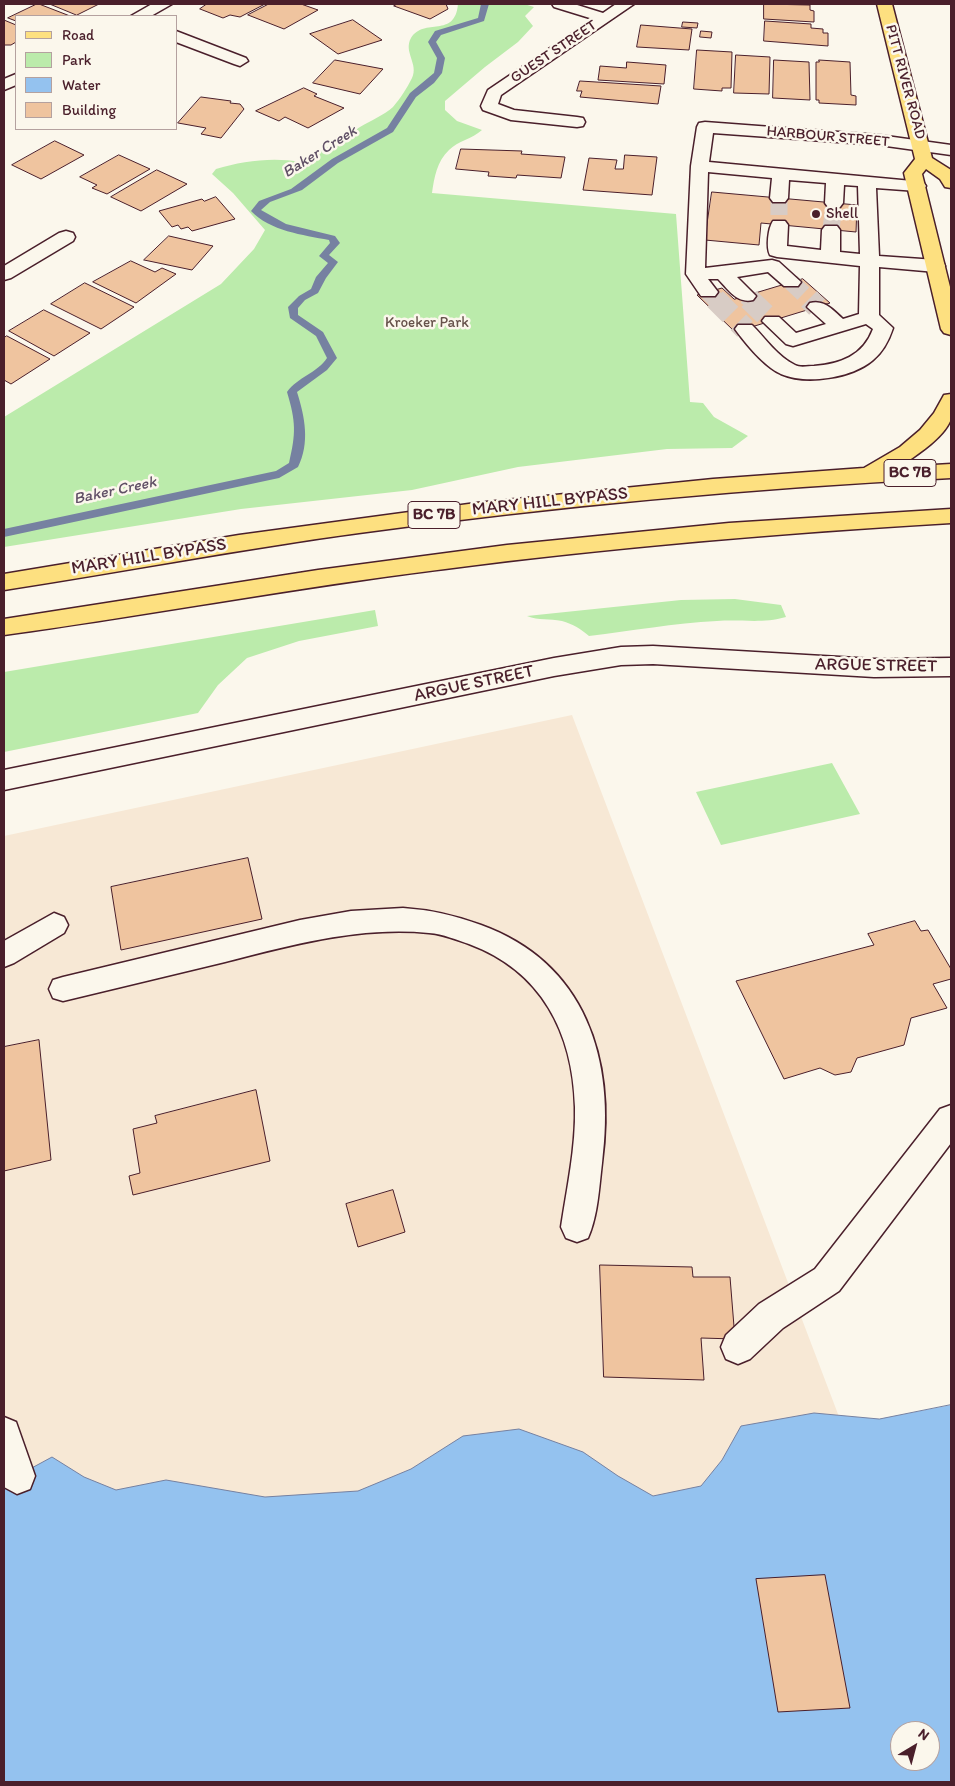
<!DOCTYPE html>
<style>
body{margin:0}
#map{position:relative;width:955px;height:1786px;overflow:hidden;background:#fbf7ec;font-family:Itim,sans-serif}
canvas{display:block}
.frame{position:absolute;inset:0;border:5px solid #4a1f2b;pointer-events:none}
.legend{position:absolute;left:15px;top:15px;width:162px;height:115px;box-sizing:border-box;background:#fbf7ec;border:1px solid #b4a19f;margin:0;padding:6px 9px;list-style:none;font-size:15px;color:#4a1f2b}
.legend li{display:flex;align-items:center;gap:10px;height:25px}
.legend b{width:25px;border:1px solid #b4a19f}
.north{position:absolute;left:890px;top:1721px;width:50px;height:50px;box-sizing:border-box;background:#fbf7ec;border:1px solid #b4a19f;border-radius:50%;rotate:37deg;font-size:14px;font-weight:700;line-height:20px;text-align:center;color:#4a1f2b}
.north::after{content:'';display:block;margin:auto;width:18px;height:22px;background:#4a1f2b;clip-path:polygon(50% 0,100% 100%,50% 72%,0 100%)}
</style>
<div id="map">
<canvas width="955" height="1786"></canvas>
<div class="frame"></div>
<ul class="legend">
<li><b style="height:6px;background:#fde080"></b>Road</li>
<li><b style="height:14px;background:#bbebab"></b>Park</li>
<li><b style="height:14px;background:#94c2ef"></b>Water</li>
<li><b style="height:14px;background:#efc49f"></b>Building</li>
</ul>
<div class="north">N</div>
</div>
<script>
const c = document.querySelector('canvas').getContext('2d');
c.lineJoin = 'round';
function fill(path, color) { c.fillStyle = color; c.fill(path, 'evenodd'); }
function stroke(path, color, width, dash) { c.strokeStyle = color; c.lineWidth = width; c.lineCap = dash ? 'butt' : 'round'; c.setLineDash(dash || []); c.stroke(path); }
function drawText(font, color, halo, rows, align = 'center') {
  c.font = font + ' Itim,sans-serif'; c.lineWidth = 5; c.setLineDash([]); c.textBaseline = 'middle'; c.strokeStyle = halo; c.fillStyle = color; for (const [text, x, y, turn = 0] of rows) {
    c.save(); c.translate(x, y); c.rotate((+turn || 0) * Math.PI / 180); c.textAlign = isNaN(turn) ? turn : align; if (halo) c.strokeText(text, 0, 0); c.fillText(text, 0, 0); c.restore();
  }
}
fill(new Path2D(`
 M572,715L951,1711V1782H4V836ZM900,1731H930V1761H900Z`), '#f7e8d5');
fill(new Path2D(`
 M458,4H524L534,7L525,16L533,26L518,42L485,67L445,101V110L457,121L482,130C472,139 458,141 449,150C437,161 434,178 432,193L676,214L690,402L703,403L714,417L748,436L732,448L667,449L518,467L412,490L241,509L4,547V417L221,284L254,249L265,230L233,193L212,174L216,169C243,161 272,157 301,162C321,152 340,139 360,127C370,121 384,115 393,107C400,99 407,88 412,78C419,64 403,52 411,38C424,17 455,39 458,4Z
 M735,599L781,605L786,617C761,624 742,619 717,621C674,623 632,631 589,636C581,629 573,624 562,621C549,618 539,621 527,616L681,600Z
 M375,610L378,626L299,641L247,658L218,685L198,713L4,752V672Z
 M832,763L860,814L721,845L696,792Z`), '#bbebab');
const water = new Path2D(`
 M951,1405V1782H4V1483L52,1457L84,1477L116,1490L166,1480L265,1497L358,1491L411,1469L463,1436L519,1429L583,1452L618,1476L653,1496L701,1486L722,1460L741,1426L814,1413L879,1419ZM900,1731H930V1761H900Z`);
fill(water, '#94c2ef');
stroke(water, '#7681a1', 1);
fill(new Path2D(`
 M481,4H489L484,21L441,35L436,42L445,58L442,73L434,83L416,97L393,132L338,163L302,190L270,202L261,210L286,224L335,236L340,243L329,255L338,262L326,278L318,293L305,300L298,308V315L323,332L337,358L327,370L297,392C305,417 310,443 298,467L279,478L4,537V529L276,471L289,463C296,433 296,422 287,392C298,377 317,373 327,358L316,336L290,318L288,307L299,296L311,289L316,277L328,263L319,256L330,243L329,240C303,235 270,231 251,211L259,201L291,189L332,159L387,128L410,93L434,73L437,58L428,42L435,31L478,18Z`), '#7681a1');
const building = new Path2D(`
 M37,4H39L70,16H16V21L8,18Z
 M50,4H99L77,15Z
 M207,4H265L240,17L230,15L223,18L200,9Z
 M269,4H301L318,10L284,29L248,15Z
 M398,4H446L448,9L430,19L394,6Z
 M764,4L810,5V10L814,11V22L764,19Z
 M4,20L16,25V42L11,45H4Z
 M353,20L382,40L338,54L310,34Z
 M765,21L811,24V28L823,29V33H828V46L764,41Z
 M683,22L698,23L697,28L682,27Z
 M641,25L692,29L689,50L637,47Z
 M701,31L712,32L711,38L700,37Z
 M697,50L732,52L731,88H722V91L694,89Z
 M736,55L770,57L769,94L734,93Z
 M335,60L383,69L360,94L313,83Z
 M774,60L809,62L810,100L773,98Z
 M819,60L850,62L851,95L856,96V105L819,103V100H816V62H819Z
 M627,62L666,65L664,84L598,80L600,66L626,68Z
 M580,81L661,86L658,104L580,97L582,91H577Z
 M304,88L317,94L314,96L344,108L308,128L285,117L279,121L256,111Z
 M201,97L231,101L230,103L240,104L244,109L221,138L201,134L206,128L178,123Z
 M55,141L84,155L41,179L12,165Z
 M461,149L522,151L521,154L565,157L561,178L517,175L516,178L488,176L489,172L456,169Z
 M119,155L150,169L107,194L92,188L97,185L80,177Z
 M625,155L657,157L652,195L583,190L589,158L617,160L615,169H623Z
 M157,170L187,184L141,211L111,197Z
 M712,192L857,205L856,232L761,223L759,245L705,240Z
 M216,197L235,219L192,231L188,227L181,229L178,225L172,227L159,211L202,199L204,201Z
 M169,236L213,246L192,270L144,260Z
 M131,261L155,272L162,268L176,274L136,303L93,282Z
 M803,279L830,303L735,332L697,295L722,288L734,299Z
 M85,283L134,307L101,329L51,304Z
 M44,310L90,333L54,356L9,331Z
 M7,336L50,359L11,384L4,380V338Z
 M248,858L262,919L121,950L111,887Z
 M915,921L921,931L928,930L951,969V979L933,984L947,1008L911,1018L904,1045L857,1058L851,1072L835,1075L820,1068L784,1079L736,981L874,945L868,934Z
 M39,1040L51,1160L4,1171V1047Z
 M256,1090L270,1161L133,1195L129,1176L140,1173L133,1129L157,1123L155,1116Z
 M393,1190L405,1232L358,1247L346,1204Z
 M600,1265L692,1267L693,1277H730L735,1339L701,1338L704,1380L604,1377Z
 M825,1575L850,1708L778,1712L756,1579Z`);
fill(building, '#efc49f');
stroke(building, '#4a1f2b', 1);
stroke(new Path2D(`
 M779,198V225
 M831,230L834,203
 M791,282L810,300
 M708,292L716,300
 M746,296L751,300`), '#d8ccc5', 17, [17, 9]);
stroke(new Path2D(`
 M715,299L745,329
 M749,299L772,321
 M809,299L817,307`), '#d8ccc5', 22, [22, 11]);
const minor = new Path2D(`
 M152,4H172L151,16H131Z
 M552,4H574L603,13L616,4H634L501,95L498,104L514,110L577,117L583,118L585,122L583,126L577,127L511,120L483,110L481,106L488,90L593,19L554,7Z
 M176,31L246,58L248,61L240,66L234,64L176,42Z
 M16,74V85L4,90V79Z
 M705,122L879,135L951,145V155L879,145L713,133L709,162L923,182L926,186L923,190L917,191L876,188L879,256L936,260L943,262L945,266L943,270L936,272L879,267V315L893,328C889,340 883,352 873,360C852,378 807,385 781,374C764,366 746,344 735,329L738,325H752C765,338 778,357 795,365C800,368 808,366 814,366C840,364 863,356 873,329L866,324L793,346L786,344L762,321L765,317H779L796,333L826,324L807,307L810,303C824,299 833,310 843,319L859,314L860,266L777,257L770,255C766,248 768,228 773,221H785L788,225L787,246L821,250L822,230L825,226H837L840,230V252L860,254L858,186L844,185L843,203L840,207H828L825,203L826,183L789,180L788,198L785,202H773L770,198L772,178L708,172L705,268L772,260L779,262L801,282L798,286H784L768,272L737,277L756,296L753,300C737,304 728,289 718,279H708L718,292L715,296H701L686,274L691,166L697,127L699,123Z
 M66,231L73,233L75,237L73,241L11,278L4,280V266L59,233Z
 M653,646L874,659L951,658V676L874,677L653,664L621,665L554,676L4,790V770L554,658L621,647Z
 M403,908C431,910 454,915 481,925C586,963 616,1060 602,1163C599,1188 598,1215 588,1238L577,1242L566,1238L561,1227C567,1187 576,1147 575,1107C573,1033 542,971 469,944C457,940 443,934 429,933C360,926 291,945 225,962C171,975 117,988 63,1001L53,998L49,989L53,980L63,977L300,920L351,911Z
 M54,913L64,917L68,925L64,933L14,963L4,967V941Z
 M951,1105V1143L839,1291L783,1328L750,1359L738,1364L726,1359L721,1347L726,1335L759,1304L815,1269L940,1109Z
 M4,1417L16,1422L35,1476L30,1489L17,1494L4,1487Z`);
const major = new Path2D(`
 M877,4H892L932,158L951,170V188L945,187L940,179L926,169L922,174L951,291V335L944,333L941,329L904,173L915,159Z`);
const highway = new Path2D(`
 M951,394C951,400 953,411 951,418C947,436 914,457 899,467L951,464V478C753,488 556,506 359,533C240,549 122,572 4,590V574L239,535L476,503L713,479L864,468L900,447L920,430L934,413L944,395Z
 M951,509V523C782,533 613,547 445,569C297,587 151,615 4,635V619L318,570L507,545L729,523Z`);
stroke(minor, '#4a1f2b', 3);
stroke(major, '#4a1f2b', 3);
stroke(highway, '#4a1f2b', 3);
fill(minor, '#fbf7ec');
fill(major, '#fde080');
fill(highway, '#fde080');
for (const [x, y, r, color] of [
 [816,214,5,"#4a1f2b"]
]) { const dot = new Path2D(); dot.arc(x, y, r, 0, 2 * Math.PI); c.fillStyle = color; c.fill(dot); stroke(dot, '#fbf7ec', 2); }
drawText('15px', '#4a1f2b', '#fbf7ec', [
 ["GUEST STREET",554,52,-34],
 ["PITT RIVER ROAD",905,82,75],
 ["HARBOUR STREET",828,137,5]
]);
drawText('15px', '#4a1f2b', '#fbf7ec', [
 ["Shell",826,214]
], 'left');
drawText('15px', '#66524b', '#fbf7ec', [
 ["Kroeker Park",427,323]
]);
drawText('italic 16px', '#605066', '#fbf7ec', [
 ["Baker Creek",320,152,-32],
 ["Baker Creek",115,491,-12]
]);
for (const [x, y, w] of [
 [910,473,52],
 [434,515,52]
]) { const box = new Path2D(); box.roundRect(x - w / 2, y - 13.5, w, 27, 4); c.fillStyle = '#fbf7ec'; c.fill(box); stroke(box, '#4a1f2b', 1); }
drawText('bold 16px', '#4a1f2b', null, [
 ["BC 7B",910,473],
 ["BC 7B",434,515]
]);
drawText('18px', '#4a1f2b', '#fbf7ec', [
 ["MARY HILL BYPASS",550,502,-6],
 ["MARY HILL BYPASS",149,557,-9],
 ["ARGUE STREET",876,666,1],
 ["ARGUE STREET",474,684,-12]
]);
</script>
